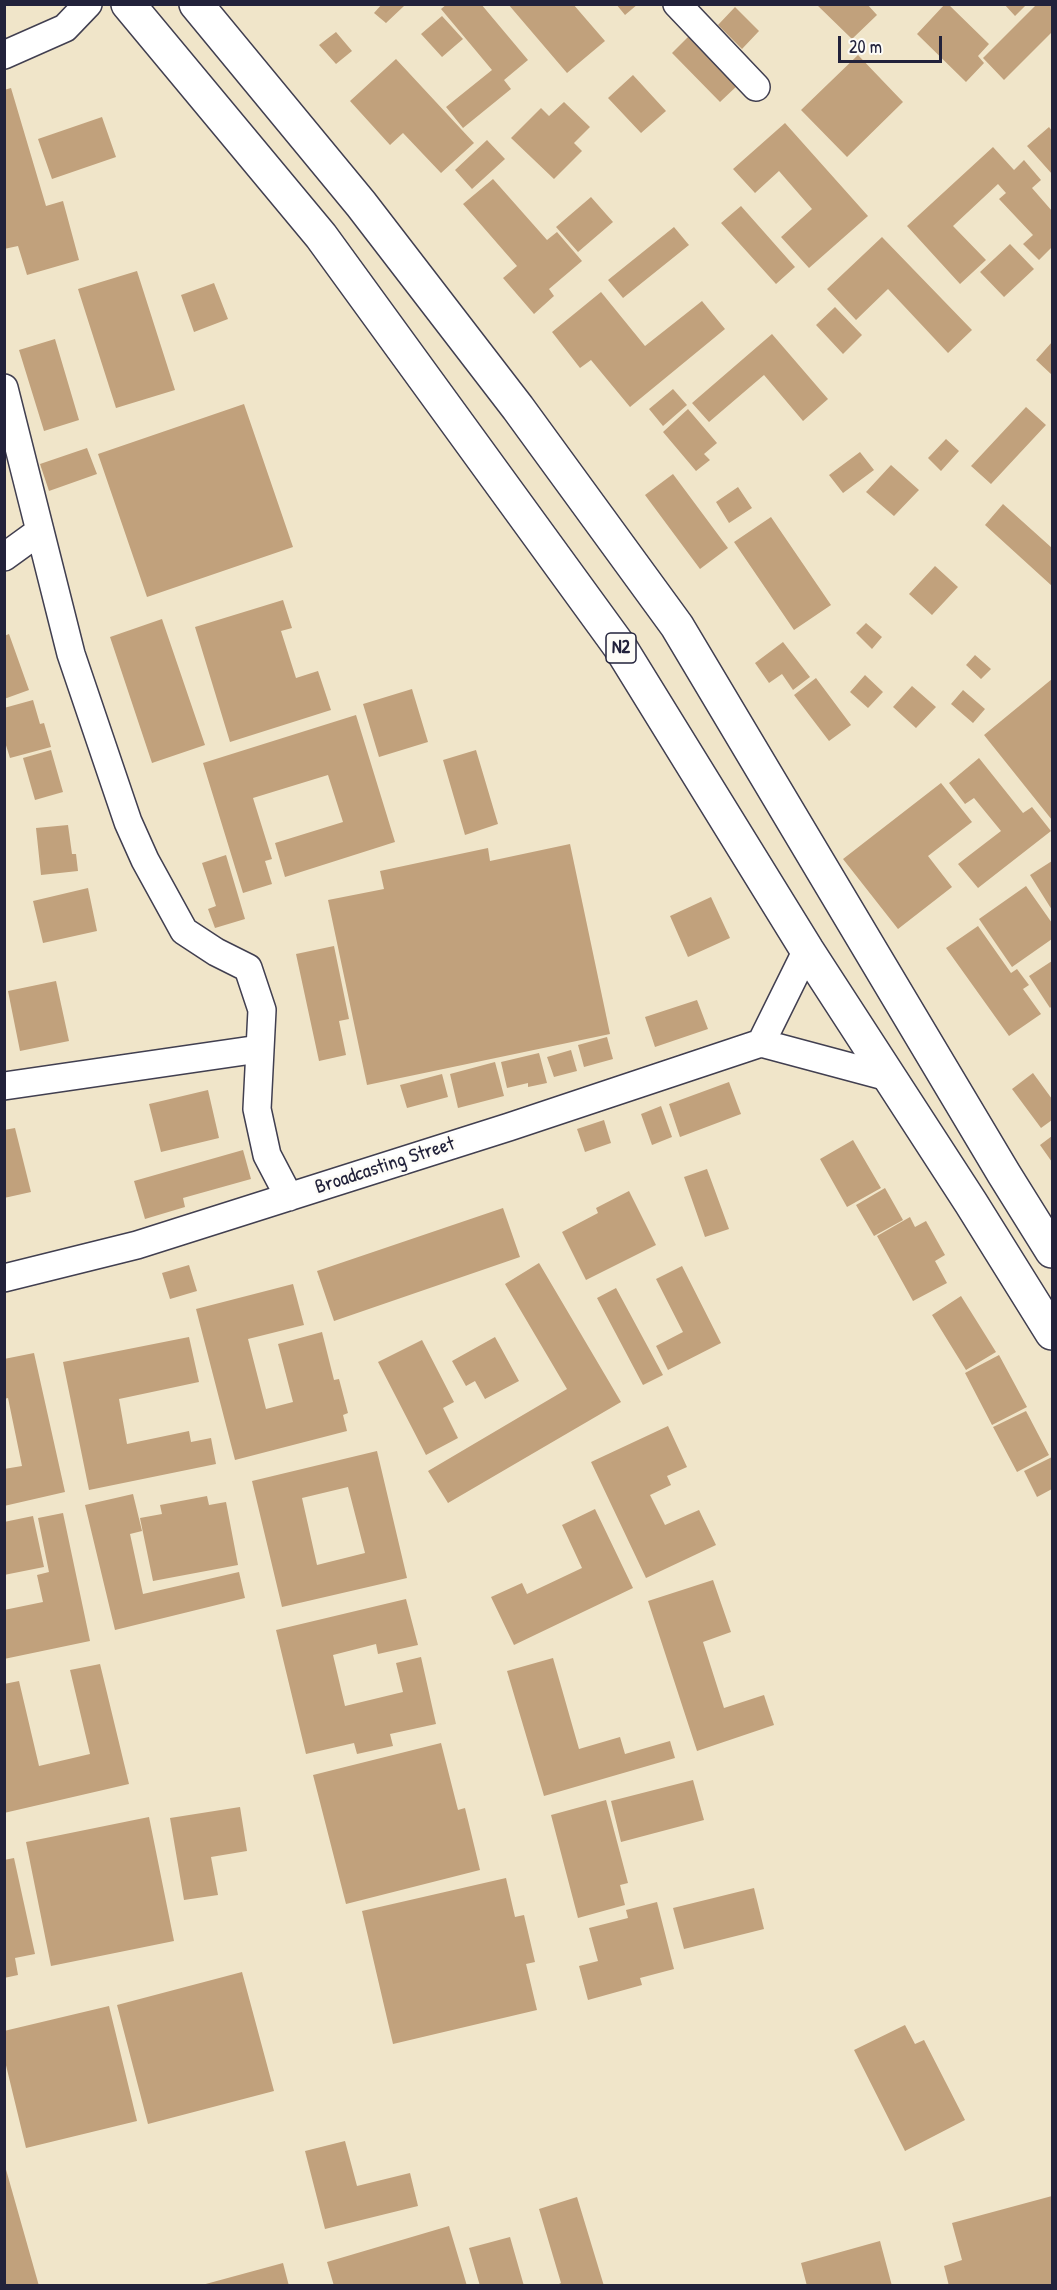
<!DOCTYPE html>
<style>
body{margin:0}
#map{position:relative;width:1057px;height:2290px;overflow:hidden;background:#f0e5c9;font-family:"Patrick Hand",sans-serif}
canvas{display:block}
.frame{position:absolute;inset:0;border:6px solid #22223b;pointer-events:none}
.scale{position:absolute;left:838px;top:36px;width:104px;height:27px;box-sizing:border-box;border:3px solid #22223b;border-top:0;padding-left:8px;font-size:18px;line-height:21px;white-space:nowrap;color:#22223b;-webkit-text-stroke:4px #fdfcf7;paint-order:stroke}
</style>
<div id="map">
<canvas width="1057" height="2290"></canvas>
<div class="frame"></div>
<div class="scale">20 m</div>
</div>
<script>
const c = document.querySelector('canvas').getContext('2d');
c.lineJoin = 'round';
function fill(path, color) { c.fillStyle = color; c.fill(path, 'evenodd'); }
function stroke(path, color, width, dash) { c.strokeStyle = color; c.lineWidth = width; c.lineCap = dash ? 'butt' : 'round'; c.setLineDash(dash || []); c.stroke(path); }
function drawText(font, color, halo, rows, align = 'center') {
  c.font = font + ' "Patrick Hand",sans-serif'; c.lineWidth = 5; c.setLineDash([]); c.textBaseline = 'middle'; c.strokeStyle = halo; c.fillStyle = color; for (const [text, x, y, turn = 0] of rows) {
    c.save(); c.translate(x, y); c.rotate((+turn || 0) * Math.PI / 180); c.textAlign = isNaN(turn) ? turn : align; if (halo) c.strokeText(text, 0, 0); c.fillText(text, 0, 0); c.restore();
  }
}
fill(new Path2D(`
 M382,4H402L404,6L386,23L374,13Z
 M447,4H481L528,60L504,80L511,89L463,128L446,107L492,70L441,9Z
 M508,4H573L605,41L567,73Z
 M616,4H638L625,15Z
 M816,4H867L877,15L852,39Z
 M945,4H948L989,44L978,56L984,63L966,82L917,34Z
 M1004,4H1027L1015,16Z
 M1037,4H1052V32L1004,80L983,58Z
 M735,7L759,31L742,49L718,25Z
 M442,16L463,39L442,57L421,34Z
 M336,32L352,51L336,64L319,45Z
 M691,34L739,84L720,102L672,53Z
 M858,55L903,102L847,157L801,110Z
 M396,59L474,143L441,173L403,133L390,145L350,101Z
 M633,75L666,111L641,133L608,98Z
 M11,88L46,206L63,201L79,260L27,275L18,246L4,249V90Z
 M564,102L590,127L574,143L582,151L554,179L511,138L541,108L549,116Z
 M102,117L116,157L52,179L38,139Z
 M785,123L868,216L809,268L781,237L812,209L779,171L755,193L733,169Z
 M1049,127L1052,131V174L1027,146Z
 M487,140L505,159L472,189L455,170Z
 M993,147L1014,170L1024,160L1041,180L1032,188L1052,211V247L1039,260L1023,244L1033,235L999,199L1006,193L998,184L953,226L986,260L960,284L907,226Z
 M493,179L547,240L557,232L582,261L549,289L554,296L534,314L503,278L517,266L463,204Z
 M591,197L613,222L578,252L556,227Z
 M741,206L795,267L776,284L721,223Z
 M674,227L689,245L623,298L608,280Z
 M882,237L972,330L948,353L888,289L856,320L827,289Z
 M1010,244L1034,269L1004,297L980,272Z
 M137,271L175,390L116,408L78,289Z
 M214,283L228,319L194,332L181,295Z
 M601,292L645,346L702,301L725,329L630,407L591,360L580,368L552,332Z
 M835,307L862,335L843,354L816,325Z
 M772,334L828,399L803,421L764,375L709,422L692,403Z
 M55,339L79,420L44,431L19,350Z
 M1052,342V375L1036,360Z
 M673,389L687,405L663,426L649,409Z
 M244,404L293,547L147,597L98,454Z
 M1026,407L1046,425L991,484L971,466Z
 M688,409L717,443L704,454L710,460L696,471L663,432Z
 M946,439L959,451L941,471L928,458Z
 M87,448L97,474L49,491L40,464Z
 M860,452L874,470L843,493L829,475Z
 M891,465L919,490L894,516L866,492Z
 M673,474L728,548L700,569L645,495Z
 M738,487L752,508L729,523L716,502Z
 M1003,504L1052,548V586L985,525Z
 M771,517L831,605L794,630L734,542Z
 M935,566L958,587L932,615L909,594Z
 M283,600L292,628L281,631L296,678L318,671L331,710L230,742L195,627Z
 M162,619L205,745L152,763L110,637Z
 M866,623L882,637L872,649L856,633Z
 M9,634L29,690L4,699V636Z
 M783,642L810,677L793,690L782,674L769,683L755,663Z
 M975,655L991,669L981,679L966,665Z
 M865,675L883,692L868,708L850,692Z
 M816,678L851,725L829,741L794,695Z
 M1052,679V820L984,735Z
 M912,686L936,707L916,728L893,707Z
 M412,689L428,742L379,757L363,704Z
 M963,690L985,709L973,723L951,704Z
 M33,700L40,724L44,723L51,747L10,758L4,739V708Z
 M356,715L395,842L285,877L275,843L343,822L328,775L253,798L272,859L265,861L272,884L243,893L203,763Z
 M51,750L63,792L35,800L23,758Z
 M476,750L498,824L465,835L443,760Z
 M979,758L1023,813L1032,807L1051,831L978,888L958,864L1001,831L974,798L965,804L949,783Z
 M941,783L972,822L928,856L952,887L898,929L843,859Z
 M68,825L72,854H76L78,871L41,875L36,828Z
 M570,844L610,1034L367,1085L328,900L384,889L380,871L488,848L490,861Z
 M226,855L245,919L215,928L208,909L216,906L202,863Z
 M1052,861V910L1030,875Z
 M1026,886L1052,923V939L1012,967L979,919Z
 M88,888L97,931L43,943L33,901Z
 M711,897L730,938L688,957L670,916Z
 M978,926L1011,973L1017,969L1029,985L1023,989L1041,1014L1009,1036L946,948Z
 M334,946L349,1019L339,1021L346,1055L319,1061L296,954Z
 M1052,961V1006L1050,1008L1029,976Z
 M56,981L69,1041L20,1051L8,991Z
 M697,1000L708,1029L655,1047L645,1017Z
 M607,1037L613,1059L584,1067L578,1045Z
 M571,1050L577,1071L554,1077L547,1057Z
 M539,1053L547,1083L528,1087V1083L507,1088L501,1062Z
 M495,1062L504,1096L458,1108L450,1074Z
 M1033,1073L1052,1099V1120L1041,1128L1012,1089Z
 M442,1074L448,1097L407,1108L400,1085Z
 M729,1082L741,1114L680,1137L669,1104Z
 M208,1090L219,1138L161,1152L149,1104Z
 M661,1106L672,1137L652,1145L641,1114Z
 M604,1120L611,1143L585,1152L577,1129Z
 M15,1128L31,1192L4,1198V1130Z
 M1052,1136V1162L1040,1145Z
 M853,1140L881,1188L847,1207L820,1159Z
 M243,1150L251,1179L183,1198L185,1207L145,1219L134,1181Z
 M707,1169L729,1229L705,1237L684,1177Z
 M885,1188L903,1220L874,1236L856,1205Z
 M629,1191L656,1245L586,1280L562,1232L598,1213L596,1208Z
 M503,1208L520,1257L334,1321L317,1271Z
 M910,1217L915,1227L926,1221L945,1255L935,1261L947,1283L913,1301L877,1236Z
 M539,1263L621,1402L448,1503L428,1471L567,1389L505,1284Z
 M189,1265L197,1291L170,1299L162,1273Z
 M682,1266L721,1343L668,1370L656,1346L683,1332L656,1279Z
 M293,1284L304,1325L248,1339L266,1409L293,1402L278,1344L322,1332L334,1380L339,1379L348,1413L343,1415L347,1431L235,1460L196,1309Z
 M616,1288L663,1375L643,1385L597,1298Z
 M961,1296L996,1352L966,1370L932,1315Z
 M189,1337L199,1382L119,1399L127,1444L189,1431L191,1442L211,1438L216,1464L89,1490L63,1362Z
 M495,1337L519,1381L485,1399L475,1381L466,1386L452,1361Z
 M422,1340L454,1402L443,1408L458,1438L426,1455L378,1362Z
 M34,1353L65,1492L4,1506V1469L22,1466L8,1398L4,1399V1359Z
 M999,1355L1027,1407L992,1425L965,1373Z
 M1026,1411L1049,1455L1017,1472L993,1427Z
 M668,1426L687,1467L667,1476L671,1485L650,1495L665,1525L699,1510L716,1545L646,1578L591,1462Z
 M377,1451L407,1578L282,1607L252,1481ZM348,1487L365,1553L317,1565L302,1498Z
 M1052,1457V1489L1037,1497L1024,1471Z
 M133,1494L142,1531L130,1534L143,1594L239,1572L245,1598L115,1630L85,1505Z
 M207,1496L209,1505L226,1502L238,1565L153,1581L140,1518L162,1514L160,1505Z
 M595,1509L633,1588L514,1645L491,1597L522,1583L527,1594L582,1568L562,1525Z
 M63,1513L90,1641L4,1659V1610L43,1602L37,1575L49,1572L38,1518Z
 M33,1516L44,1567L4,1575V1522Z
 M713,1580L731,1632L703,1642L724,1708L764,1695L774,1725L697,1751L648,1601Z
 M406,1599L418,1645L378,1654L376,1644L333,1655L345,1706L403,1692L396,1663L421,1657L436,1724L390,1734L393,1746L357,1754L354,1743L306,1754L276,1630Z
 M553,1658L579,1749L620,1737L625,1754L670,1741L675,1758L544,1796L507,1671Z
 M100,1664L129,1784L4,1813V1684L19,1681L39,1766L90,1754L70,1670Z
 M441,1743L458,1810L465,1808L480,1870L346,1904L313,1775Z
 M693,1780L704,1820L621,1842L611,1801Z
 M606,1800L628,1883L620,1885L625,1905L578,1918L551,1815Z
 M240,1807L247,1851L211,1857L218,1895L184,1900L170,1818Z
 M149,1817L174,1941L51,1966L26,1842Z
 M14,1858L35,1954L15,1958L18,1975L4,1978V1860Z
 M506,1878L515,1917L524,1915L535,1962L526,1964L537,2010L393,2044L362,1911Z
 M754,1888L764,1929L684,1949L673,1908Z
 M657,1902L674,1969L640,1978L642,1985L588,2000L579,1966L598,1961L589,1928L628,1918L626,1910Z
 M242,1972L274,2091L148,2124L117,2005Z
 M109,2006L137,2121L26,2148L4,2057V2031Z
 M905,2025L915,2044L924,2040L965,2120L905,2151L854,2050Z
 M345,2141L357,2186L410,2173L418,2206L325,2229L305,2151Z
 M5,2166L39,2286H4Z
 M1052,2196V2286H949L944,2266L962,2260L952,2223Z
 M577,2197L604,2286H555L561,2283L539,2209Z
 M449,2226L467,2286H334L327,2262Z
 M510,2237L524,2286H480L469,2248Z
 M880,2241L892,2286H807L801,2263Z
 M283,2263L289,2286H202V2285Z`), '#c1a17c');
const minor = new Path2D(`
 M677,4L756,87
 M4,55L65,28L88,4
 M4,388L71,654L128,822L145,860L184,931L216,952L248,968L262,1010L257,1109L267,1155L289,1197
 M4,557L40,531
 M761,1043L807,950
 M4,1086L259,1049
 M4,1278L137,1245L509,1127L761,1043L888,1077`);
const trunk = new Path2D(`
 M128,4L321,236L620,647L807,950L971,1203L1052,1333
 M196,4L361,204L518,408L677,626L1004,1174L1052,1251`);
stroke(minor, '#413f50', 30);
stroke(trunk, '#413f50', 36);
stroke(minor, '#fff', 27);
stroke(trunk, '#fff', 33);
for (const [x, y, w] of [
 [621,648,30]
]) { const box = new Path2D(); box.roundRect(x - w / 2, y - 15, w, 30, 4.5); c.fillStyle = '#fdfcf7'; c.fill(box); stroke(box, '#22223b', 1.5); }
drawText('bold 18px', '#22223b', null, [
 ["N2",621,648]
]);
drawText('20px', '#22223b', '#fdfcf7', [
 ["Broadcasting Street",385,1166,-18]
]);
</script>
